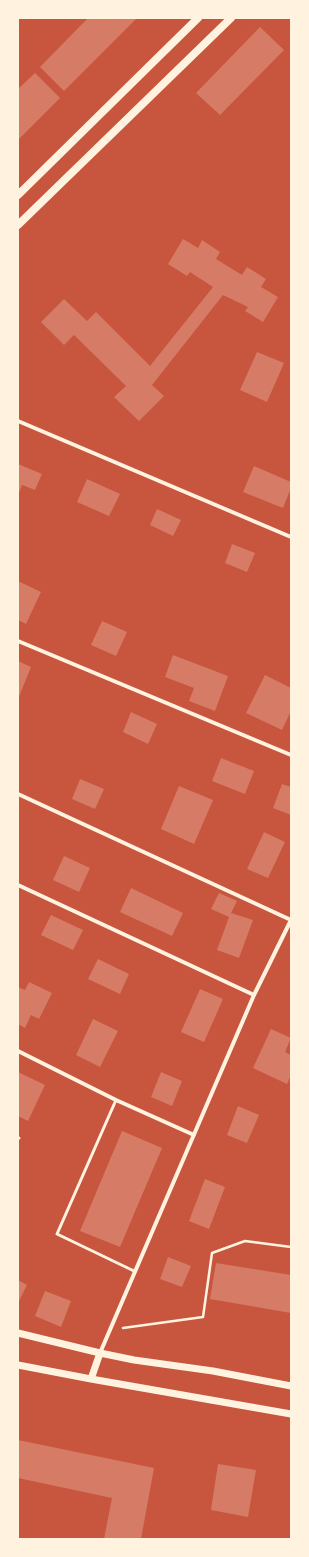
<!DOCTYPE html>
<style>
body{margin:0}
#map{position:relative;width:309px;height:1557px;overflow:hidden;background:#c8553d;font-family:"Fira Sans",sans-serif}
canvas{display:block}
.frame{position:absolute;inset:0;border:19px solid #fff3e0;pointer-events:none}
</style>
<div id="map">
<canvas width="309" height="1557"></canvas>
<div class="frame"></div>
</div>
<script>
const c = document.querySelector('canvas').getContext('2d');
c.lineJoin = 'round';
function fill(path, color) { c.fillStyle = color; c.fill(path, 'evenodd'); }
function stroke(path, color, width, dash) { c.strokeStyle = color; c.lineWidth = width; c.lineCap = dash ? 'butt' : 'round'; c.setLineDash(dash || []); c.stroke(path); }
fill(new Path2D(`
 M88,18H137L64,91L40,67Z
 M260,27L284,50L220,115L196,93Z
 M35,73L60,98L18,140V89Z
 M183,239L198,248L202,240L220,252L216,259L242,275L247,267L266,279L261,287L278,297L263,322L245,311L248,307L223,295L152,385L164,396L139,421L114,397L126,386L74,335L64,345L41,322L64,299L87,321L96,312L150,366L213,287L190,272L187,276L168,264Z
 M257,352L284,363L267,402L240,390Z
 M18,464L42,474L35,490L22,485L18,495Z
 M254,466L291,482V488L283,508L243,492Z
 M87,479L120,494L109,516L77,502Z
 M157,509L181,520L173,536L150,525Z
 M232,544L255,553L247,572L225,563Z
 M18,581L41,592L26,624L18,620Z
 M102,621L127,632L116,656L91,645Z
 M173,655L228,676L215,711L189,701L194,688L165,677Z
 M18,661L31,667L18,699Z
 M265,675L291,688V711L282,730L246,713Z
 M131,712L157,724L148,744L123,732Z
 M221,758L254,771L245,794L212,781Z
 M80,779L104,789L95,809L72,799Z
 M282,784L291,787V815L273,808Z
 M179,786L213,800L194,844L161,829Z
 M264,832L285,842L268,878L247,869Z
 M64,856L90,868L79,892L53,880Z
 M131,888L183,913L172,936L120,912Z
 M219,893L237,901L231,913L253,920L239,958L217,950L229,917L211,909Z
 M51,915L83,930L73,950L41,935Z
 M98,959L129,974L120,994L88,979Z
 M29,982L52,993L39,1019L31,1015L25,1028L18,1024V987L25,990Z
 M200,989L223,999L204,1042L181,1032Z
 M93,1019L118,1031L100,1067L76,1055Z
 M271,1029L291,1038L285,1052L291,1055V1075L287,1084L253,1068Z
 M18,1072L45,1085L28,1121L18,1116Z
 M161,1072L182,1081L172,1106L151,1097Z
 M238,1106L259,1115L247,1143L227,1135Z
 M122,1131L162,1148L120,1247L80,1231Z
 M205,1179L225,1187L209,1229L189,1221Z
 M168,1257L191,1266L182,1287L160,1279Z
 M216,1263L291,1275V1313L210,1299Z
 M18,1280L27,1285L18,1303Z
 M45,1291L71,1301L61,1327L35,1316Z
 M18,1440L154,1468L141,1539H104L112,1498L18,1478Z
 M218,1464L256,1470L248,1517L211,1510Z`), '#d67c66');
stroke(new Path2D(`
 M123,1328L203,1317L212,1253L245,1241L291,1247`), '#fff3e0', 2.5);
stroke(new Path2D(`
 M116,1100L57,1234L134,1271
 M18,1138H19`), '#fff3e0', 3);
stroke(new Path2D(`
 M18,421L291,537
 M18,641L291,755
 M18,794L291,920L254,995L100,1353
 M18,885L254,995
 M18,1051L116,1100L194,1135`), '#fff3e0', 4);
stroke(new Path2D(`
 M18,1333L100,1353L134,1360L213,1371L291,1386
 M18,1365L91,1379L291,1414
 M91,1379L100,1353`), '#fff3e0', 7);
stroke(new Path2D(`
 M18,195L198,18
 M18,225L231,18`), '#fff3e0', 8);
</script>
